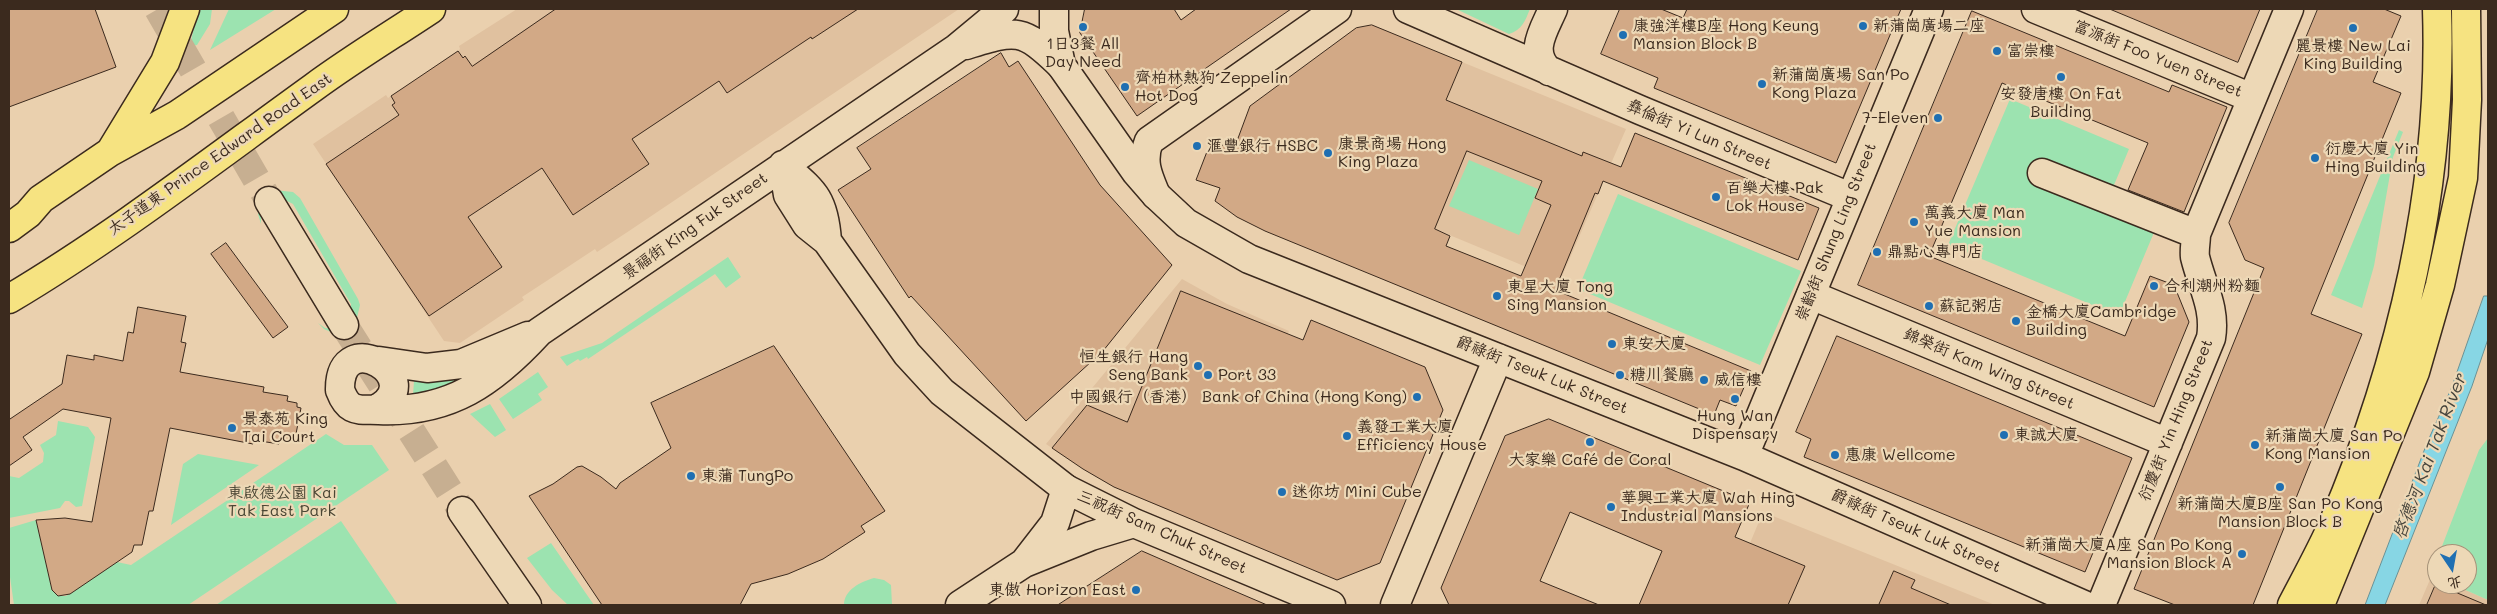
<!DOCTYPE html>
<meta charset="utf-8">
<style>
body{margin:0}
#map{position:relative;width:2497px;height:614px;overflow:hidden;background:#ead0ae;font-family:Mali,"LXGW WenKai TC",sans-serif}
canvas{display:block}
.frame{position:absolute;inset:0;border:10px solid #3b2a1e;pointer-events:none}
.north{position:absolute;left:2427px;top:544px;width:50px;height:50px;box-sizing:border-box;background:#edd8b6;border:1px solid #a69279;border-radius:50%;rotate:168deg;font-size:14px;font-weight:700;line-height:20px;text-align:center;color:#3b2a1e}
.north::after{content:'';display:block;margin:auto;width:18px;height:22px;background:#1f6fb2;clip-path:polygon(50% 0,100% 100%,50% 72%,0 100%)}
</style>
<div id="map">
<canvas width="2497" height="614"></canvas>
<div class="frame"></div>
<div class="north">北</div>
</div>
<script>
const c = document.querySelector('canvas').getContext('2d');
c.lineJoin = 'round';
function fill(path, color) { c.fillStyle = color; c.fill(path, 'evenodd'); }
function stroke(path, color, width, dash) { c.strokeStyle = color; c.lineWidth = width; c.lineCap = dash ? 'butt' : 'round'; c.setLineDash(dash || []); c.stroke(path); }
function drawText(font, color, halo, rows, align = 'center') {
  c.font = font + ' Mali,"LXGW WenKai TC",sans-serif'; c.lineWidth = 4.5; c.setLineDash([]); c.textBaseline = 'middle'; c.strokeStyle = halo; c.fillStyle = color; for (const [text, x, y, turn = 0] of rows) {
    c.save(); c.translate(x, y); c.rotate((+turn || 0) * Math.PI / 180); c.textAlign = isNaN(turn) ? turn : align; if (halo) c.strokeText(text, 0, 0); c.fillText(text, 0, 0); c.restore();
  }
}
fill(new Path2D(`
 M517,9H959L629,231L597,252L595,249L545,282L522,297L524,300L460,343L444,341L313,144L386,95L388,98L391,96L458,51L460,49L459,46Z
 M1462,62L1626,129L1560,281L1399,214Z
 M1182,279L1227,304L1289,331L1233,466L1236,467L1210,528L1114,487L1083,469L1046,444Z
 M1763,512L1995,605H1724Z
 M2432,575L2437,578V584H2452L2488,600V605H2419Z`), '#e0c19f');
fill(new Path2D(`
 M198,9H212L210,24L197,45L192,46L191,41Z
 M229,9H276L210,50Z
 M1456,9H1530C1525,21 1522,30 1509,34Z
 M2010,99L2129,149L2104,209L2155,230L2119,316L1948,245Z
 M2399,130L2403,132L2393,157L2374,266L2362,308L2331,295Z
 M1469,160L1538,189L1519,235L1449,206Z
 M274,190L293,192L300,198L358,299L360,305L356,322L333,333L324,329L318,323L325,328L337,329L351,316V304L293,204L283,199L261,211V224L258,214L259,208Z
 M1618,194L1801,271L1760,365L1578,289Z
 M728,257L741,277L726,288L715,274L588,359L587,357L580,361L578,359L567,366L560,357L602,343Z
 M538,372L548,387L538,394L542,400L513,419L499,399Z
 M469,376L461,388L413,395L414,381L436,382Z
 M490,404L506,430L495,437L470,414Z
 M58,421L88,427L95,437L82,506L76,507L69,501H65L60,508L9,518V476L19,478L43,462L44,453L40,445L56,435Z
 M326,434L344,445H372L389,470L188,605H14L9,570V528L36,520L52,590L58,596H66L117,562L131,565Z
 M2488,438V600L2452,584H2467V554H2439L2479,450Z
 M198,454L259,465L171,525L183,464Z
 M341,521L398,605H216Z
 M551,543L594,605H568L552,590L527,558Z
 M874,578L884,580L891,585L892,605H844C844,590 860,582 874,578Z`), '#9ce3b0');
const water = new Path2D(`
 M2484,296H2488V339L2472,386L2385,605H2365L2427,443L2451,389Z`);
fill(water, '#87d6e4');
stroke(water, '#699195', 1);
const building = new Path2D(`
 M9,9H95L116,67L9,107Z
 M556,9H858L812,39L811,37L727,93L719,81L632,139L649,164L573,215L542,168L468,217L502,267L429,316L326,164L399,115L392,105L395,103L391,96L403,88L458,51L463,58L465,56L472,66Z
 M1085,9H1174L1181,20L1196,9H1291L1137,116L1080,33Z
 M1620,9H1661L1683,18L1687,9H1901L1836,163L1654,88L1658,78L1601,54Z
 M2110,9H2260L2238,62Z
 M2318,9H2384L2401,16L2373,82L2401,93L2311,314L2362,334L2253,605H2175L2134,589L2264,268L2245,260L2229,223Z
 M1972,11L2169,92L2172,85L2227,107L2184,212L2128,190L2148,143L2002,83L1929,256L2125,336L2150,276L2174,285L2189,322L2154,407L1858,285Z
 M1372,25L1462,62L1446,100L1582,156L1583,152L1621,167L1635,133L1819,208L1798,260L1603,181L1598,194L1595,193L1555,290L1751,371L1736,406L1720,400L1714,415L1265,231L1237,217L1215,201L1220,188L1196,180L1208,149L1217,152L1219,144L1234,149L1250,106L1356,28ZM1467,151L1542,181L1535,198L1551,205L1521,276L1446,246L1450,236L1435,229Z
 M1001,53L1009,67L1018,61L1100,185L1172,265L1103,351L1026,421L911,296L909,298L838,190L871,169L857,148Z
 M226,243L288,327L273,338L211,254Z
 M1181,291L1303,340L1311,320L1425,367L1443,410L1380,563L1337,580L1114,487L1083,469L1052,448L1087,405L1127,422Z
 M138,307L186,316L181,342L186,343L180,372L264,387L263,392L288,396L287,401L297,403V407L301,408L295,439L291,438L290,442L279,440V444L254,440L253,444L170,428L153,511H149L142,545H134L132,552L70,594L58,596L52,590L36,520L65,518L92,522L111,418L63,409L23,437L32,450L9,466V417L10,419L62,384L67,355L94,360V355L123,361L128,332L133,333Z
 M1837,336L2132,458L2085,572L1804,457L1811,439L1796,432Z
 M774,346L885,511L861,526L865,532L823,559L788,574L751,584L740,605H602L529,496L553,484L577,467L582,466L601,477L616,489L620,483L671,448L651,403Z
 M1549,419L1750,502L1735,537L1805,566L1788,605H1639L1662,551L1570,512L1540,581L1599,605H1449L1441,588L1505,436Z
 M1142,551L1197,575L1267,605H1058Z
 M1894,571L1915,580L1911,588L1951,605H1879Z
 M2436,584L2486,605H2427Z`);
fill(building, '#d2a986');
stroke(building, '#3b2a1e', 1);
stroke(new Path2D(`
 M158,9L269,201
 M344,325L462,511`), '#c7af91', 28, [28, 14]);
const street = new Path2D(`
 M1408,9L1640,110L1850,197
 M2036,9L2252,98
 M966,45C1018,29 1022,28 1061,65
 M1549,71C1528,52 1544,30 1553,9
 M783,165L788,195L807,225L827,241L907,354L942,392L1066,489
 M783,165C814,192 824,198 827,241
 M2042,173L2196,234
 M1156,195C1148,176 1141,162 1149,141L1337,9
 M1811,295L2168,443
 M379,361L427,368L461,364L528,336
 M375,410C433,380 339,322 340,390C349,414 359,409 379,410C450,413 493,382 539,332L957,48L1004,9
 M2101,605L2211,338C2216,308 2202,286 2195,257C2194,250 2196,241 2196,234L2289,9`);
const secondary = new Path2D(`
 M1054,9V31L1061,65L1136,172L1156,195L1186,223L1249,259L1744,456L2084,605
 M269,201L344,325
 M1744,456L1929,9
 M462,511L527,605
 M1024,563L1055,523L1066,489L1134,523L1331,605
 M960,605L1024,563L1091,536L1134,523
 M1395,605L1498,358`);
const primary = new Path2D(`
 M112,149L165,62L185,9
 M9,228L28,214L41,199L110,152L177,115L334,9
 M9,299C115,236 214,159 314,87C352,59 392,35 431,9
 M2292,605C2306,578 2321,551 2333,524C2402,363 2443,184 2437,9
 M2320,605L2415,372L2440,285L2463,178L2467,100L2466,9`);
stroke(street, '#3b2a1e', 31);
stroke(secondary, '#3b2a1e', 31);
stroke(primary, '#3b2a1e', 31);
stroke(street, '#edd8b6', 28);
stroke(secondary, '#edd8b6', 28);
stroke(primary, '#f6e381', 28);
for (const [x, y, r, color] of [
 [1863,26,5,"#1f6fb2"],
 [1083,27,5,"#1f6fb2"],
 [2353,28,5,"#1f6fb2"],
 [1623,35,5,"#1f6fb2"],
 [1997,51,5,"#1f6fb2"],
 [2061,77,5,"#1f6fb2"],
 [1762,84,5,"#1f6fb2"],
 [1125,87,5,"#1f6fb2"],
 [1938,118,5,"#1f6fb2"],
 [1197,146,5,"#1f6fb2"],
 [1328,153,5,"#1f6fb2"],
 [2315,158,5,"#1f6fb2"],
 [1716,197,5,"#1f6fb2"],
 [1914,222,5,"#1f6fb2"],
 [1877,252,5,"#1f6fb2"],
 [2154,286,5,"#1f6fb2"],
 [1497,296,5,"#1f6fb2"],
 [1929,306,5,"#1f6fb2"],
 [2016,321,5,"#1f6fb2"],
 [1612,344,5,"#1f6fb2"],
 [1198,366,5,"#1f6fb2"],
 [1208,375,5,"#1f6fb2"],
 [1620,375,5,"#1f6fb2"],
 [1704,380,5,"#1f6fb2"],
 [1417,397,5,"#1f6fb2"],
 [1735,399,5,"#1f6fb2"],
 [232,428,5,"#1f6fb2"],
 [2004,435,5,"#1f6fb2"],
 [1347,436,5,"#1f6fb2"],
 [1590,442,5,"#1f6fb2"],
 [2255,445,5,"#1f6fb2"],
 [1835,455,5,"#1f6fb2"],
 [691,476,5,"#1f6fb2"],
 [2280,487,5,"#1f6fb2"],
 [1282,492,5,"#1f6fb2"],
 [1611,507,5,"#1f6fb2"],
 [2242,554,5,"#1f6fb2"],
 [1136,590,5,"#1f6fb2"]
]) { const dot = new Path2D(); dot.arc(x, y, r, 0, 2 * Math.PI); c.fillStyle = color; c.fill(dot); stroke(dot, '#edd8b6', 2); }
drawText('16px', '#3b2a1e', '#edd8b6', [
 ["康強洋樓B座 Hong Keung",1633,26],
 ["Mansion Block B",1633,44],
 ["新蒲崗廣場二座",1873,26],
 ["1日3餐 All",1083,44,"center"],
 ["Day Need",1083,62,"center"],
 ["麗景樓 New Lai",2353,46,"center"],
 ["King Building",2353,64,"center"],
 ["富崇樓",2007,51],
 ["新蒲崗廣場 San Po",1772,75],
 ["Kong Plaza",1772,93],
 ["齊柏林熱狗 Zeppelin",1135,78],
 ["Hot Dog",1135,96],
 ["安發唐樓 On Fat",2061,94,"center"],
 ["Building",2061,112,"center"],
 ["7-Eleven",1928,118,"right"],
 ["康景商場 Hong",1338,144],
 ["King Plaza",1338,162],
 ["滙豐銀行 HSBC",1207,146],
 ["衍慶大廈 Yin",2325,149],
 ["Hing Building",2325,167],
 ["百樂大樓 Pak",1726,188],
 ["Lok House",1726,206],
 ["萬義大廈 Man",1924,213],
 ["Yue Mansion",1924,231],
 ["鼎點心專門店",1887,252],
 ["合利潮州粉麵",2164,286],
 ["東星大廈 Tong",1507,287],
 ["Sing Mansion",1507,305],
 ["蘇記粥店",1939,306],
 ["金橋大廈Cambridge",2026,312],
 ["Building",2026,330],
 ["東安大廈",1622,344],
 ["恒生銀行 Hang",1188,357,"right"],
 ["Seng Bank",1188,375,"right"],
 ["Port 33",1218,375],
 ["糖川餐廳",1630,375],
 ["威信樓",1714,380],
 ["中國銀行（香港） Bank of China (Hong Kong)",1407,397,"right"],
 ["Hung Wan",1735,416,"center"],
 ["Dispensary",1735,434,"center"],
 ["景泰苑 King",242,419],
 ["Tai Court",242,437],
 ["義發工業大廈",1357,427],
 ["Efficiency House",1357,445],
 ["東誠大廈",2014,435],
 ["新蒲崗大廈 San Po",2265,436],
 ["Kong Mansion",2265,454],
 ["惠康 Wellcome",1845,455],
 ["大家樂 Café de Coral",1590,460,"center"],
 ["東蒲 TungPo",701,476],
 ["迷你坊 Mini Cube",1292,492],
 ["華興工業大廈 Wah Hing",1621,498],
 ["Industrial Mansions",1621,516],
 ["新蒲崗大廈B座 San Po Kong",2280,504,"center"],
 ["Mansion Block B",2280,522,"center"],
 ["新蒲崗大廈A座 San Po Kong",2232,545,"right"],
 ["Mansion Block A",2232,563,"right"],
 ["東傲 Horizon East",1126,590,"right"]
], 'left');
drawText('16px', '#3b2a1e', '#edd8b6', [
 ["富源街 Foo Yuen Street",2158,59,22],
 ["彝倫街 Yi Lun Street",1699,135,23],
 ["太子道東 Prince Edward Road East",220,154,-35],
 ["景福街 King Fuk Street",695,226,-35],
 ["崇齡街 Shung Ling Street",1836,232,-68],
 ["錦榮街 Kam Wing Street",1989,369,23],
 ["爵祿街 Tseuk Luk Street",1542,375,22],
 ["衍慶街 Yin Hing Street",2176,420,-68],
 ["爵祿街 Tseuk Luk Street",1916,531,24],
 ["三祝街 Sam Chuk Street",1162,532,24]
]);
drawText('16px', '#4a4634', '#edd8b6', [
 ["東啟德公園 Kai",282,493],
 ["Tak East Park",282,511]
]);
drawText('italic 18px', '#46443c', '#edd8b6', [
 ["啓德河 Kai Tak River",2430,456,-69]
]);
</script>
